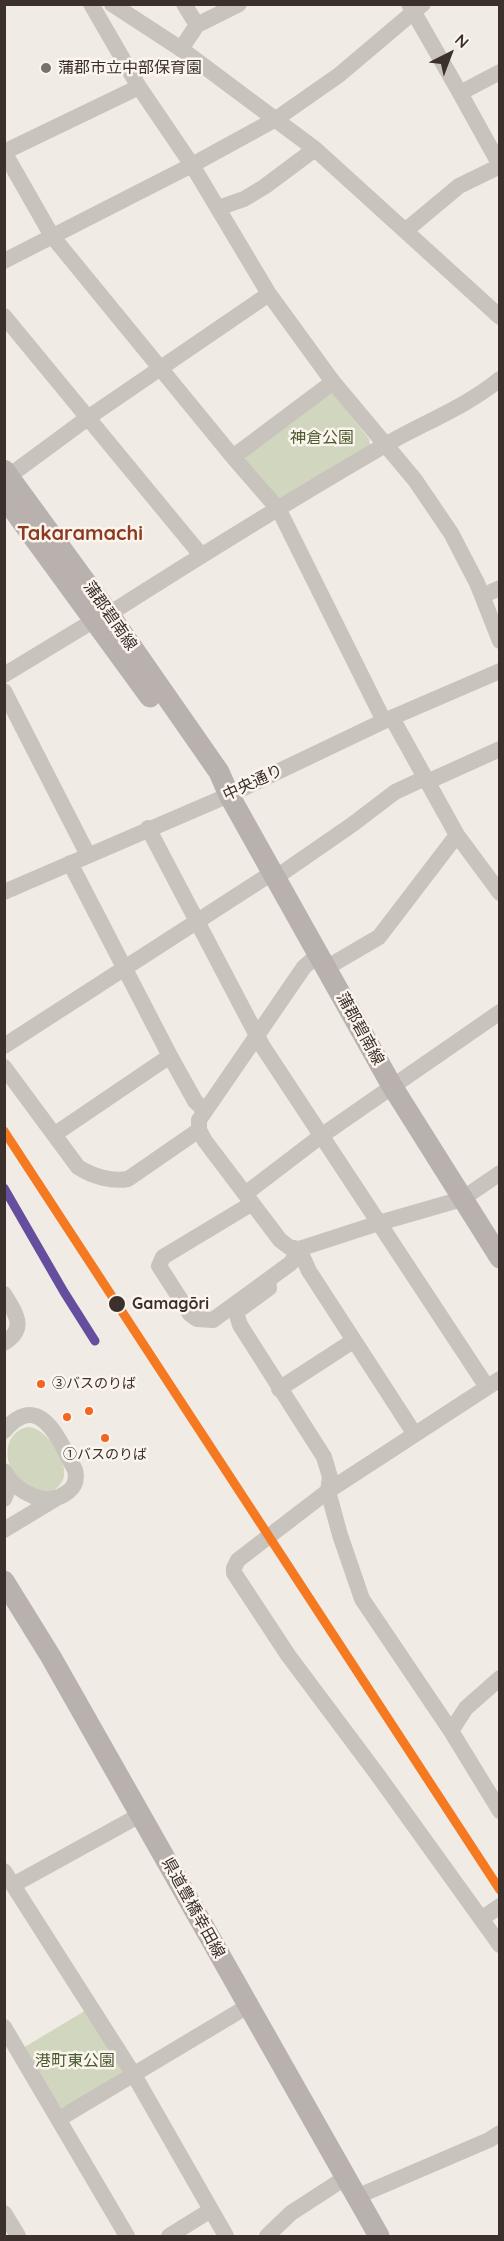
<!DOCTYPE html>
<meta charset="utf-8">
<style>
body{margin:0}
#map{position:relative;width:504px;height:2241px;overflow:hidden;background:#f0ebe5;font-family:Quicksand,sans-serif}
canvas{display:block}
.frame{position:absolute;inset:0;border:6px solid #3b302b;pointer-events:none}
.north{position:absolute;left:420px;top:24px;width:60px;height:60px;-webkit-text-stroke:4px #fbf5ee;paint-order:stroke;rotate:42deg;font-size:16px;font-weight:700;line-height:24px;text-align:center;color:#3b302b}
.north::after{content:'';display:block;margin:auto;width:21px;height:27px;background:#3b302b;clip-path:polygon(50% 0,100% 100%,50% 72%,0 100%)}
</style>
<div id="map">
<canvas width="504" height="2241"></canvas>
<div class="frame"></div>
<div class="north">N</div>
</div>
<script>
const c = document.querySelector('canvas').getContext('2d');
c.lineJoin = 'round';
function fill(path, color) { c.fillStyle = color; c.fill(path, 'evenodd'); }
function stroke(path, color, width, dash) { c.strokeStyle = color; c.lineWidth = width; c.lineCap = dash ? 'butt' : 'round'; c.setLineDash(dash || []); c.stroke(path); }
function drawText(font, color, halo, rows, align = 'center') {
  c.font = font + ' Quicksand,"Noto Sans JP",sans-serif'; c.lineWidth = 5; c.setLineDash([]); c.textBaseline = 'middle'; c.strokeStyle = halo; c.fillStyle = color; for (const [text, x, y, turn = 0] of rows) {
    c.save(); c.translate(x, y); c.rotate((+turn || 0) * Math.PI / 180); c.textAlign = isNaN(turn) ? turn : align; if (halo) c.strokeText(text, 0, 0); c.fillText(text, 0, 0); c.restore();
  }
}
fill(new Path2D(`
 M330,393L334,394L369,439L370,445L280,500L245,461L246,456Z
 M29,1427C47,1429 70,1462 63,1480C61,1484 57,1488 53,1491L31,1490C24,1483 15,1476 11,1468C3,1452 9,1429 29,1427Z
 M88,2009L125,2070L66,2111L57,2107L23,2048Z`), '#d1d6bf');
stroke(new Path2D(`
 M91,4L139,87L192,165L269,294L333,382L415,480L451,533L477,583L500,641
 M112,4L181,49L315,149L500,317
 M409,4L460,93L500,72
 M197,25L239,4
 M181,49L197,25L184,4
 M460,93L500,165
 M4,152L52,236L233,457L279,510L384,721
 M4,152L139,87
 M218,208L244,199L264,187L315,149
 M405,231L459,186L500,166
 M4,261L192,165L276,119L339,75L423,4
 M4,316L201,555
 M233,457L333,382
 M9,476L89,417L269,294
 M482,596L500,588
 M4,675L93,621L109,614C200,556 292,499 385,445C423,423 466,407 500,379
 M4,691L88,855
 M392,718L457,835L500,893
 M427,782L500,749
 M148,828L263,1047L487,1387
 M70,863L170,1056L195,1101L204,1110
 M275,878L353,824L395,792L425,778
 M4,892L229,795L384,721L500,671
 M318,955L304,967L199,1120V1130L205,1141L280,1240L289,1247L299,1249L379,1223L462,1199L500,1173
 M326,968L379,937L457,835
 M4,1046L272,873
 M4,1067L78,1167C92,1176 111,1182 128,1179L199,1130
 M55,1134L170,1056
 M245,1194L321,1136L500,1012
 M251,1204L163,1257L159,1266L190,1314L197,1319L213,1320L291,1263L299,1249
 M299,1249L309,1271L414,1433
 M268,1280L269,1288L236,1312L240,1325L324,1457L330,1477L328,1491L340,1535L362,1599L451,1731L500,1811
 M4,1294C15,1313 28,1328 4,1343
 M500,1379L328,1491L238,1560L234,1568V1573L288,1655L377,1774L500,1945
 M279,1389L353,1341
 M4,1431C40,1388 60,1442 75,1470C77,1478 76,1485 69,1491C47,1509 17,1493 4,1471
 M4,1499L8,1489L7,1476
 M4,1530L57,1498
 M451,1731L466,1708L500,1678
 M4,1871L134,2075L226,2236
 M13,1885L140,1815
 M481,1919L500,1906
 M4,2027L127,2236
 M59,2119L248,2006
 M356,2197L489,2140L500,2133
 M4,2213L18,2236
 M169,2236L211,2210
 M267,2236L291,2213L345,2178`), '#c9c3be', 16);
stroke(new Path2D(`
 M4,470L109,614L219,772L229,795L392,1086L500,1258
 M4,497L150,697
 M4,1581L51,1657L379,2236`), '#b8b1ad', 21);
stroke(new Path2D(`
 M4,1131L500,1890`), '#f47921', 9);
stroke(new Path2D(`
 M4,1188L64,1292L95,1341`), '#654e9e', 9);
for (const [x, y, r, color] of [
 [46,68,6,"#7a716c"],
 [117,1304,9,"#3b302b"],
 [41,1384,5,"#f26522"],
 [89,1411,5,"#f26522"],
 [67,1417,5,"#f26522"],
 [105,1438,5,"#f26522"]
]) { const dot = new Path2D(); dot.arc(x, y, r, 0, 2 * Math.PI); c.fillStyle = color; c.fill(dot); stroke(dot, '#fbf5ee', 2); }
drawText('14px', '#3b302b', '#fbf5ee', [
 ["③バスのりば",52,1384],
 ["①バスのりば",105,1455,"center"]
], 'left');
drawText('16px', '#3b302b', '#fbf5ee', [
 ["蒲郡市立中部保育園",58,68]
], 'left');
drawText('16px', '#4a5a2e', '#fbf5ee', [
 ["神倉公園",322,438],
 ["港町東公園",75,2061]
]);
drawText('16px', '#3b302b', '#fbf5ee', [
 ["蒲郡碧南線",110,616,55],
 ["中央通り",253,783,-25],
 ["蒲郡碧南線",360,1029,61],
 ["県道豊橋幸田線",193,1908,61]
]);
drawText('bold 16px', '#3b302b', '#fbf5ee', [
 ["Gamagōri",132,1304]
], 'left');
drawText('bold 20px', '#8c3b22', '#fbf5ee', [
 ["Takaramachi",80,534]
]);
</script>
